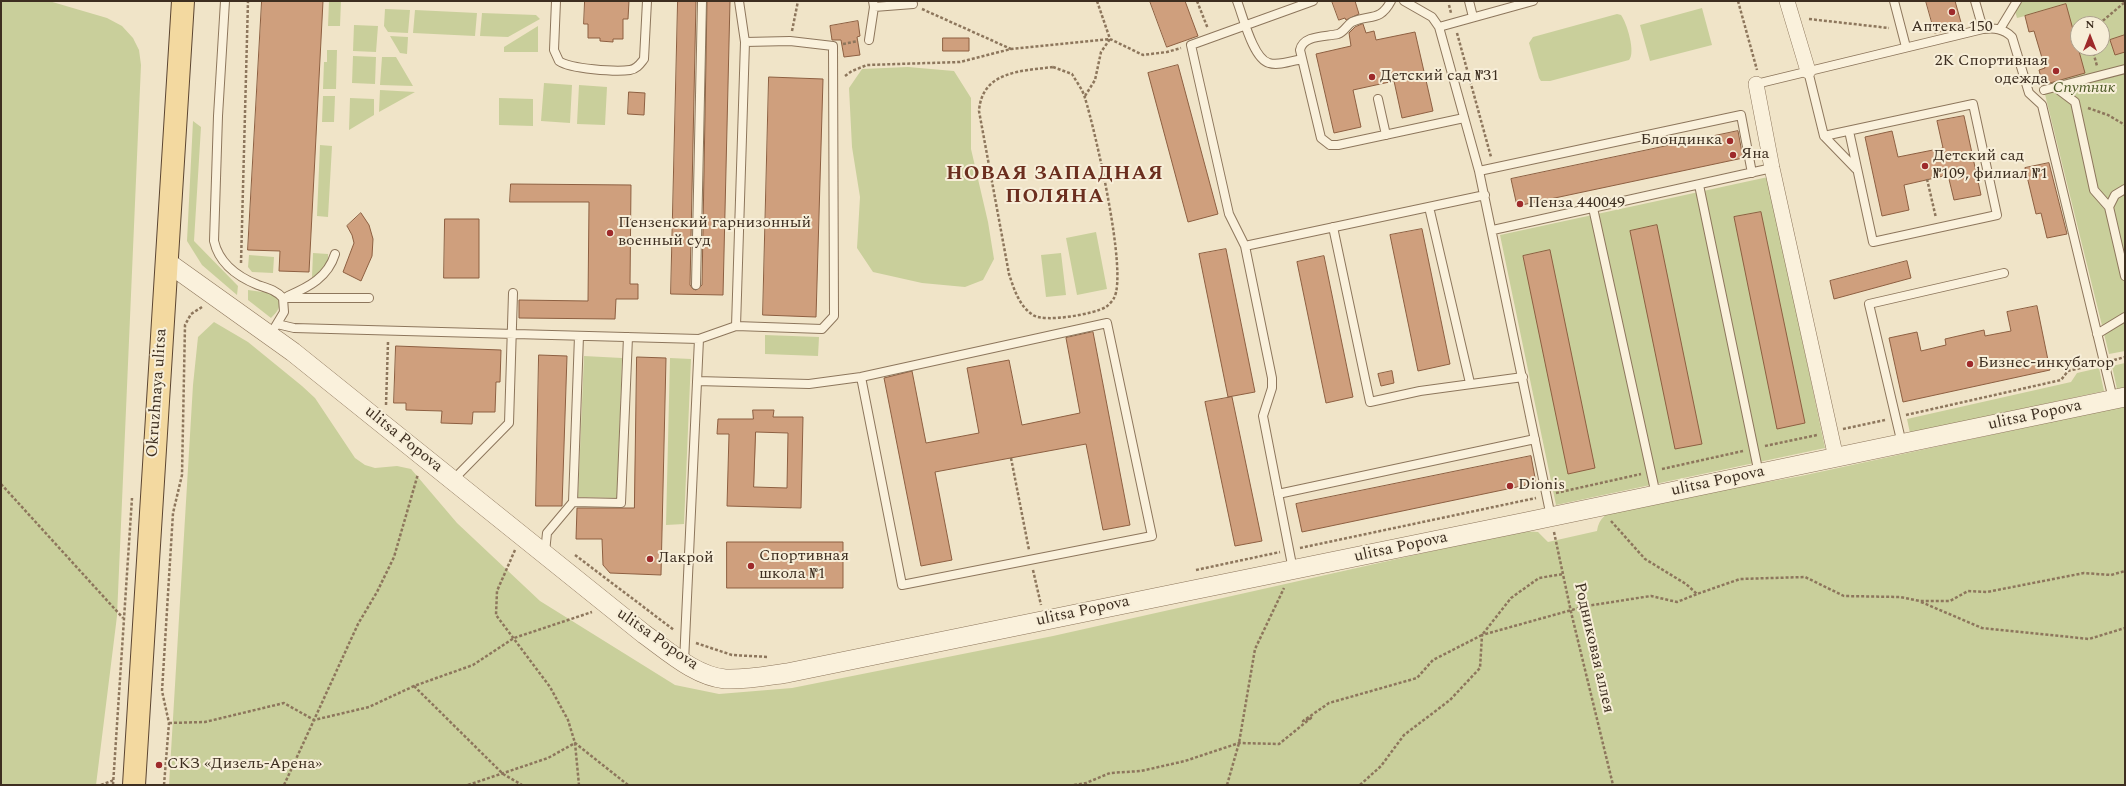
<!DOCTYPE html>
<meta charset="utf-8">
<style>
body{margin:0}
#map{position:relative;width:2126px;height:786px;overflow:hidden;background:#f0e4c8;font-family:Spectral,serif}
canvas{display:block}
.frame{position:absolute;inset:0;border:2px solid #3d2e20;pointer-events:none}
.north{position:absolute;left:2070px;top:16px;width:40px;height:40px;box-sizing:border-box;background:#f7eed8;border:1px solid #ada18e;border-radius:50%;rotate:0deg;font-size:11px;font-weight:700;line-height:16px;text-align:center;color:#3d2e20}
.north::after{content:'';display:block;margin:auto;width:14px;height:18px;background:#9e2a2b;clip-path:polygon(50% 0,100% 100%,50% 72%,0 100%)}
</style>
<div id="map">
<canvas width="2126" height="786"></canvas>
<div class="frame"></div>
<div class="north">N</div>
</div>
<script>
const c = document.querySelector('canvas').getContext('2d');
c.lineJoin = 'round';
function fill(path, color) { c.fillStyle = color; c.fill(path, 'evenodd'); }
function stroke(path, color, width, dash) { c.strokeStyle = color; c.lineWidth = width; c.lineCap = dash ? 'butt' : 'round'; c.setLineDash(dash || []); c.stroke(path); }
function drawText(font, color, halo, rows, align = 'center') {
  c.font = font + ' Spectral,serif'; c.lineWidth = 4; c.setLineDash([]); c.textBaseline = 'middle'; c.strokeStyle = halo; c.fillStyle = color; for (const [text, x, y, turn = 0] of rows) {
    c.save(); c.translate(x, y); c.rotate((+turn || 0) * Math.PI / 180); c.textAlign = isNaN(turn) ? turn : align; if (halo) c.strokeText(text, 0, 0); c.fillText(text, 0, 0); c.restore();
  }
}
fill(new Path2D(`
 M1,1H49L107,18L122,26L133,38L139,50L141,65L117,616L96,785H1Z
 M329,1H341L340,26H328Z
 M2012,1H2125V351L2109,354L2039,70L2045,68L2034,31L2029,32L2025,16L2017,18ZM2078,24H2102V48H2078Z
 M1702,8L1712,45L1650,61L1640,25Z
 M385,9L410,10L408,33L388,32L384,26Z
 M415,10L477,13L475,36L413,33Z
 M482,13L536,15L540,19L508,37L480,36Z
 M1617,14L1621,15C1627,23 1636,53 1629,60L1550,81H1541L1539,78L1529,43L1533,37Z
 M354,25L378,26L376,52L353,51Z
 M538,26V52H504V47Z
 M390,36L408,37L407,54L400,53Z
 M327,50H337L336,89H323L324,62H327Z
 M353,56L376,57L375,84L352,83Z
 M382,57H396L413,86L380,85Z
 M908,67L954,71L971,98V149L988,222L994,259L983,280L965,287L922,283L873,272L857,248L860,197L852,147L849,88L862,69Z
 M544,83L572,85L570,123L541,121Z
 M579,85L607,87L605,125L577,124Z
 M380,90L415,92L379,112Z
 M323,96H335L334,122H322Z
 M350,98L374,99V115L349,130Z
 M499,98L533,99V126L499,125Z
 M193,121L201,127L194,241L238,286L237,295L202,265L187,241Z
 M320,145L332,146L328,217L317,216Z
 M1768,177L1825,448L1556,505L1500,235Z
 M1096,232L1107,289L1077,295L1066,238Z
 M313,253L328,254V262L318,277H312Z
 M1061,253L1066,295L1046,297L1041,255Z
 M249,255L274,257L273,273L252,272L248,267Z
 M248,290L270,293L279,298C281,307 278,311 271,318L248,300Z
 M214,322L248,342L302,386L315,398L355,458L365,465L375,468L397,466L411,469L457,523L540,601L675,685L719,694L792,688L1053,636L1522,531L1538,532L1548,542L1597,531C1599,517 1607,513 1619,508L1801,476L2125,406V785H169L193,385L198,337Z
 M765,335L819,337L818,356L765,354Z
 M584,356L622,358L617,498L578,497Z
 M670,358L691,359L684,524L666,525Z
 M2125,363V388L2117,389L2112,366Z
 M2099,368L2104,391L1910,433L1907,419L2071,382L2077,373Z`), '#c9cf9b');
const building = new Path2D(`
 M262,1H323L309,272L279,271L280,251L248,250Z
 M585,1H629L628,19H623V39H613V42L600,41V38H588V24H584Z
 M678,1H696L690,285L693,289L696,290L702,285L707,1H730L723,295L671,294Z
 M1150,1H1185L1198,36L1167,47Z
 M1332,1H1355L1359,14L1346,20L1345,18L1339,20Z
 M1926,1H1955L1962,26L1935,33Z
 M2066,4L2085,73L2043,85L2039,70L2045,68L2034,31L2029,32L2025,16Z
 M858,21L860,36L857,37L860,55L844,57L841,40H832L830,26Z
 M1363,24L1366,33L1374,31L1376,40L1415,32L1433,111L1402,118L1394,81L1353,90L1361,127L1334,133L1316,54L1351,46L1349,33L1355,27Z
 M2125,35V52L2115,55L2110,40Z
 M943,38H969V51H943Z
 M1178,65L1218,214L1188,222L1148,73Z
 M769,77L823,79L816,317L763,315Z
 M629,92L645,93L644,115L628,114Z
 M1964,116L1981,195L1954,200L1948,175L1904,185L1909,210L1882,216L1865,137L1892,131L1898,157L1943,148L1937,121Z
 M1738,131L1743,158L1517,206L1511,179Z
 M2049,163L2067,234L2047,238L2041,213L2036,214L2025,168Z
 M511,184L631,185L630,284H638V299H616L615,319L519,318V300L588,301L589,202H510Z
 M1761,212L1805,423L1777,429L1734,217Z
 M361,213L369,225L373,239L372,256L361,281L343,272L354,243L352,235L347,226Z
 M445,219H479V278H444Z
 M1657,225L1702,444L1675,449L1630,231Z
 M1422,229L1450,364L1418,371L1390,235Z
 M1226,249L1255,392L1228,397L1199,254Z
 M1550,250L1595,468L1568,474L1523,256Z
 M1324,256L1353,397L1326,403L1297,262Z
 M1907,261L1911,278L1834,299L1830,281Z
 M2037,306L2050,370L1903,402L1889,338L1917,332L1921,351L1946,345L1945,339L1984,330L1985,336L2011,331L2007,312Z
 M1093,332L1130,525L1103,530L1086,444L935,472L952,560L921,566L884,378L912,371L926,443L979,433L967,368L1009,360L1022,425L1080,413L1066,338Z
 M396,346L501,350L500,382H496L495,412H473L472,424L441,423L442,411L406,410V403H394Z
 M539,355L567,356L562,506H536Z
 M637,357L666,358L661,575L610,573L603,565L602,539H576L577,508H634Z
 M1392,371L1394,383L1381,386L1378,374Z
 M1232,397L1262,541L1235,546L1205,402Z
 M753,410H774L773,417H803L801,508L727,506L729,434H717L718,419H753ZM756,432L788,433L787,488L754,487Z
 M1531,456L1536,483L1302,532L1296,504Z
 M727,542H843V588H727Z`);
fill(building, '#cf9f7d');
stroke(building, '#8d5f41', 1);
const service = new Path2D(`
 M225,1L218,116L214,241C219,263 238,277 258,285C267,288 276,290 283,298L284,312L275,327
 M556,1L554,50L559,61C570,69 616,72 630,70C637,69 640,64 644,59L647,1
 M873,1L874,7L913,4L912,1
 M1237,1C1243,16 1253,59 1269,63C1278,66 1292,61 1302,59
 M1391,1C1380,22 1370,14 1352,22C1347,25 1344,32 1338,34C1325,37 1303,35 1300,50L1321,138L1330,145H1338L1464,118
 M1404,1L1432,17L1439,27L1479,171L1551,517
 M1469,1L1473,17
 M1894,1L1906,47
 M1975,1L1983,29
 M1439,27L1533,1
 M2000,29L2017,1
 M869,40L874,7
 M1808,71L1824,136L1856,169
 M1756,84L1983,29C1994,28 2003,28 2012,37L2029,93L2042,105L2113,399
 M2055,87L2075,102L2094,190L2109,207L2125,276
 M2044,90L2125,69
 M1378,99L1386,135
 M1824,136L1973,104L1997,215L1873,242L1849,131
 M1479,171L1741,115L1752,173
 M1699,185L1759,474
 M1429,207L1470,383
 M2109,207L2115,195L2125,189
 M1593,208L1656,495
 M1333,227L1370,402L1420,391L1523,377
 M1493,230L1772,168
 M1245,246L1485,195
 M696,285L702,1
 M288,296C309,287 328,277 335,254
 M283,298H369
 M277,324L294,328L699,339L736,326L822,329L834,316L833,46L790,41L745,42
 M736,326L745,42L739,1
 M2097,334L2125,317
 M697,381L809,384L861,377L1107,323L1152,536L902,585L861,377
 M1902,444L1869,304L2004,273
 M453,480L509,423L513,293
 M1278,494L1535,439
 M573,502L579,336
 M545,552L547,533L573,502L621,503L628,337
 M1293,570L1263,416L1272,388V378L1245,246L1229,214L1191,45L1313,1
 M684,662L699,339`);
const minor = new Path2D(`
 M1787,1L1808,71
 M1756,84L1772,168L1836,458`);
const tertiary = new Path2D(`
 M167,262L293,352L644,634C668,651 695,676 725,679C746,680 766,676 787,673L1526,522L2125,397`);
const primary = new Path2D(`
 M134,785L183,1`);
stroke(service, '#8d765c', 10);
stroke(minor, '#8d765c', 16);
stroke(tertiary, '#8d765c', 20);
stroke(primary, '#5b4430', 24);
stroke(new Path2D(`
 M1097,1L1110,39L1143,55L1167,52L1181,48
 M1197,1L1208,29
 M1738,1L1757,70
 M1449,5L1451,13
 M922,9L1011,49
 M1809,19L1889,28
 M2099,24L2125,2
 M792,31L798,1
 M1457,33L1491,157
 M843,44L858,41
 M2092,48L2097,66
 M1053,67L1072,74C1076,81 1083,90 1085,98C1095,130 1128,273 1114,298C1113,300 1109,305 1106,307C1094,314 1045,323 1033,315C1019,306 1014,289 1009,274L979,111C982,71 1021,71 1053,67Z
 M845,76L852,71L867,65L960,62L1011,49L1110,39
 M1085,96L1095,80L1101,52L1110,39
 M2088,108L2108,115L2125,125
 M1927,179L1936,218
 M241,263L248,1
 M2114,360L2125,357
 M386,405L388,342
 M1906,415L2061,380L2068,371L2093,365
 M1843,429L1885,420
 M1765,446L1817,435
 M1011,458L1029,550
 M1662,469L1743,451
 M1,484L123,618
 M1556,493L1641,474
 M1611,521L1645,559L1686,584L1697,594L1740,579L1805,577L1844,596L1900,597L1920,601H1950L1968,591L1987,592L2084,573L2111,575L2125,571
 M1554,532L1571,612L1613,785
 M1300,548L1536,498
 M515,550L497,591L496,615L550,687L568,720L575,743L628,785
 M575,555L674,630
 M1033,570L1041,605
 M1196,570L1280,552
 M1921,602L1982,628L2089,639L2125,628
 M696,643L732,655L769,657
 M414,686L503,774L522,785
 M169,723L205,722L284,703L314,720L358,624L377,592L394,557L418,474
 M101,785L114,780
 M113,785L132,498
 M164,785L169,723L162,691L173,513L182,475L185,325L191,314L202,307
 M284,785L314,720L369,707L414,686L473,665L514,638L592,612
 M468,785L548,758L575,743L579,785
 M1074,785L1086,783L1110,773L1141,771L1185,761L1239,743L1279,744L1311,718L1303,721L1329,703L1417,678L1433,660L1482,635L1511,598L1539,578L1563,574
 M1227,785L1239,743L1255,649L1284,588
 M1360,785L1381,766L1404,735L1450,700L1480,668L1482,635L1586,606L1651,596L1677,602L1697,594`), '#8d765c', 2.5, [3, 2]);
stroke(service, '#faf1dc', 8);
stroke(minor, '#faf1dc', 15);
stroke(tertiary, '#faf1dc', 19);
stroke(primary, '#f3d9a0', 22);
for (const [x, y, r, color] of [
 [1952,12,4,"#9e2a2b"],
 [2056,71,4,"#9e2a2b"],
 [1372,77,4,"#9e2a2b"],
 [1730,141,4,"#9e2a2b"],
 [1733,155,4,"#9e2a2b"],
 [1925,166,4,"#9e2a2b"],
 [1520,204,4,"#9e2a2b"],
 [610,233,4,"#9e2a2b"],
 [1970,364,4,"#9e2a2b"],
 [1510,486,4,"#9e2a2b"],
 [650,559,4,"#9e2a2b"],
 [751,566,4,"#9e2a2b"],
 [159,765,4,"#9e2a2b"]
]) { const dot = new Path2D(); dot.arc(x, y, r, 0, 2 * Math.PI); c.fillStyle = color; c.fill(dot); stroke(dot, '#f7eed8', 1.5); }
drawText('16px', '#3d2e20', '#f7eed8', [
 ["Аптека 150",1952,28,"center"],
 ["2К Спортивная",2048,62,"right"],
 ["одежда",2048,80,"right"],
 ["Детский сад №31",1380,77],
 ["Блондинка",1722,141,"right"],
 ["Яна",1741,155],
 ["Детский сад",1933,157],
 ["№109, филиал №1",1933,175],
 ["Пенза 440049",1528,204],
 ["Пензенский гарнизонный",618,224],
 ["военный суд",618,242],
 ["Бизнес-инкубатор",1978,364],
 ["Dionis",1518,486],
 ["Спортивная",759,557],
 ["школа №1",759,575],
 ["Лакрой",658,559],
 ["СКЗ «Дизель-Арена»",167,765]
], 'left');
drawText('italic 16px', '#4d5a26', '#f7eed8', [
 ["Спутник",2084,89]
]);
drawText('16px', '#3d2e20', '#f7eed8', [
 ["Okruzhnaya ulitsa",158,393,-86],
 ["ulitsa Popova",2035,416,-12],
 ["ulitsa Popova",403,440,39],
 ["ulitsa Popova",1718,482,-12],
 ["ulitsa Popova",1401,548,-12],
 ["ulitsa Popova",1083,612,-12],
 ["ulitsa Popova",657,640,35],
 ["Родниковая аллея",1593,648,77]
]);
c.letterSpacing = '1px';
drawText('bold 20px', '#6b2e1e', '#f7eed8', [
 ["НОВАЯ ЗАПАДНАЯ",1055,175],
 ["ПОЛЯНА",1055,198]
]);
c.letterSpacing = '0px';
</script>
